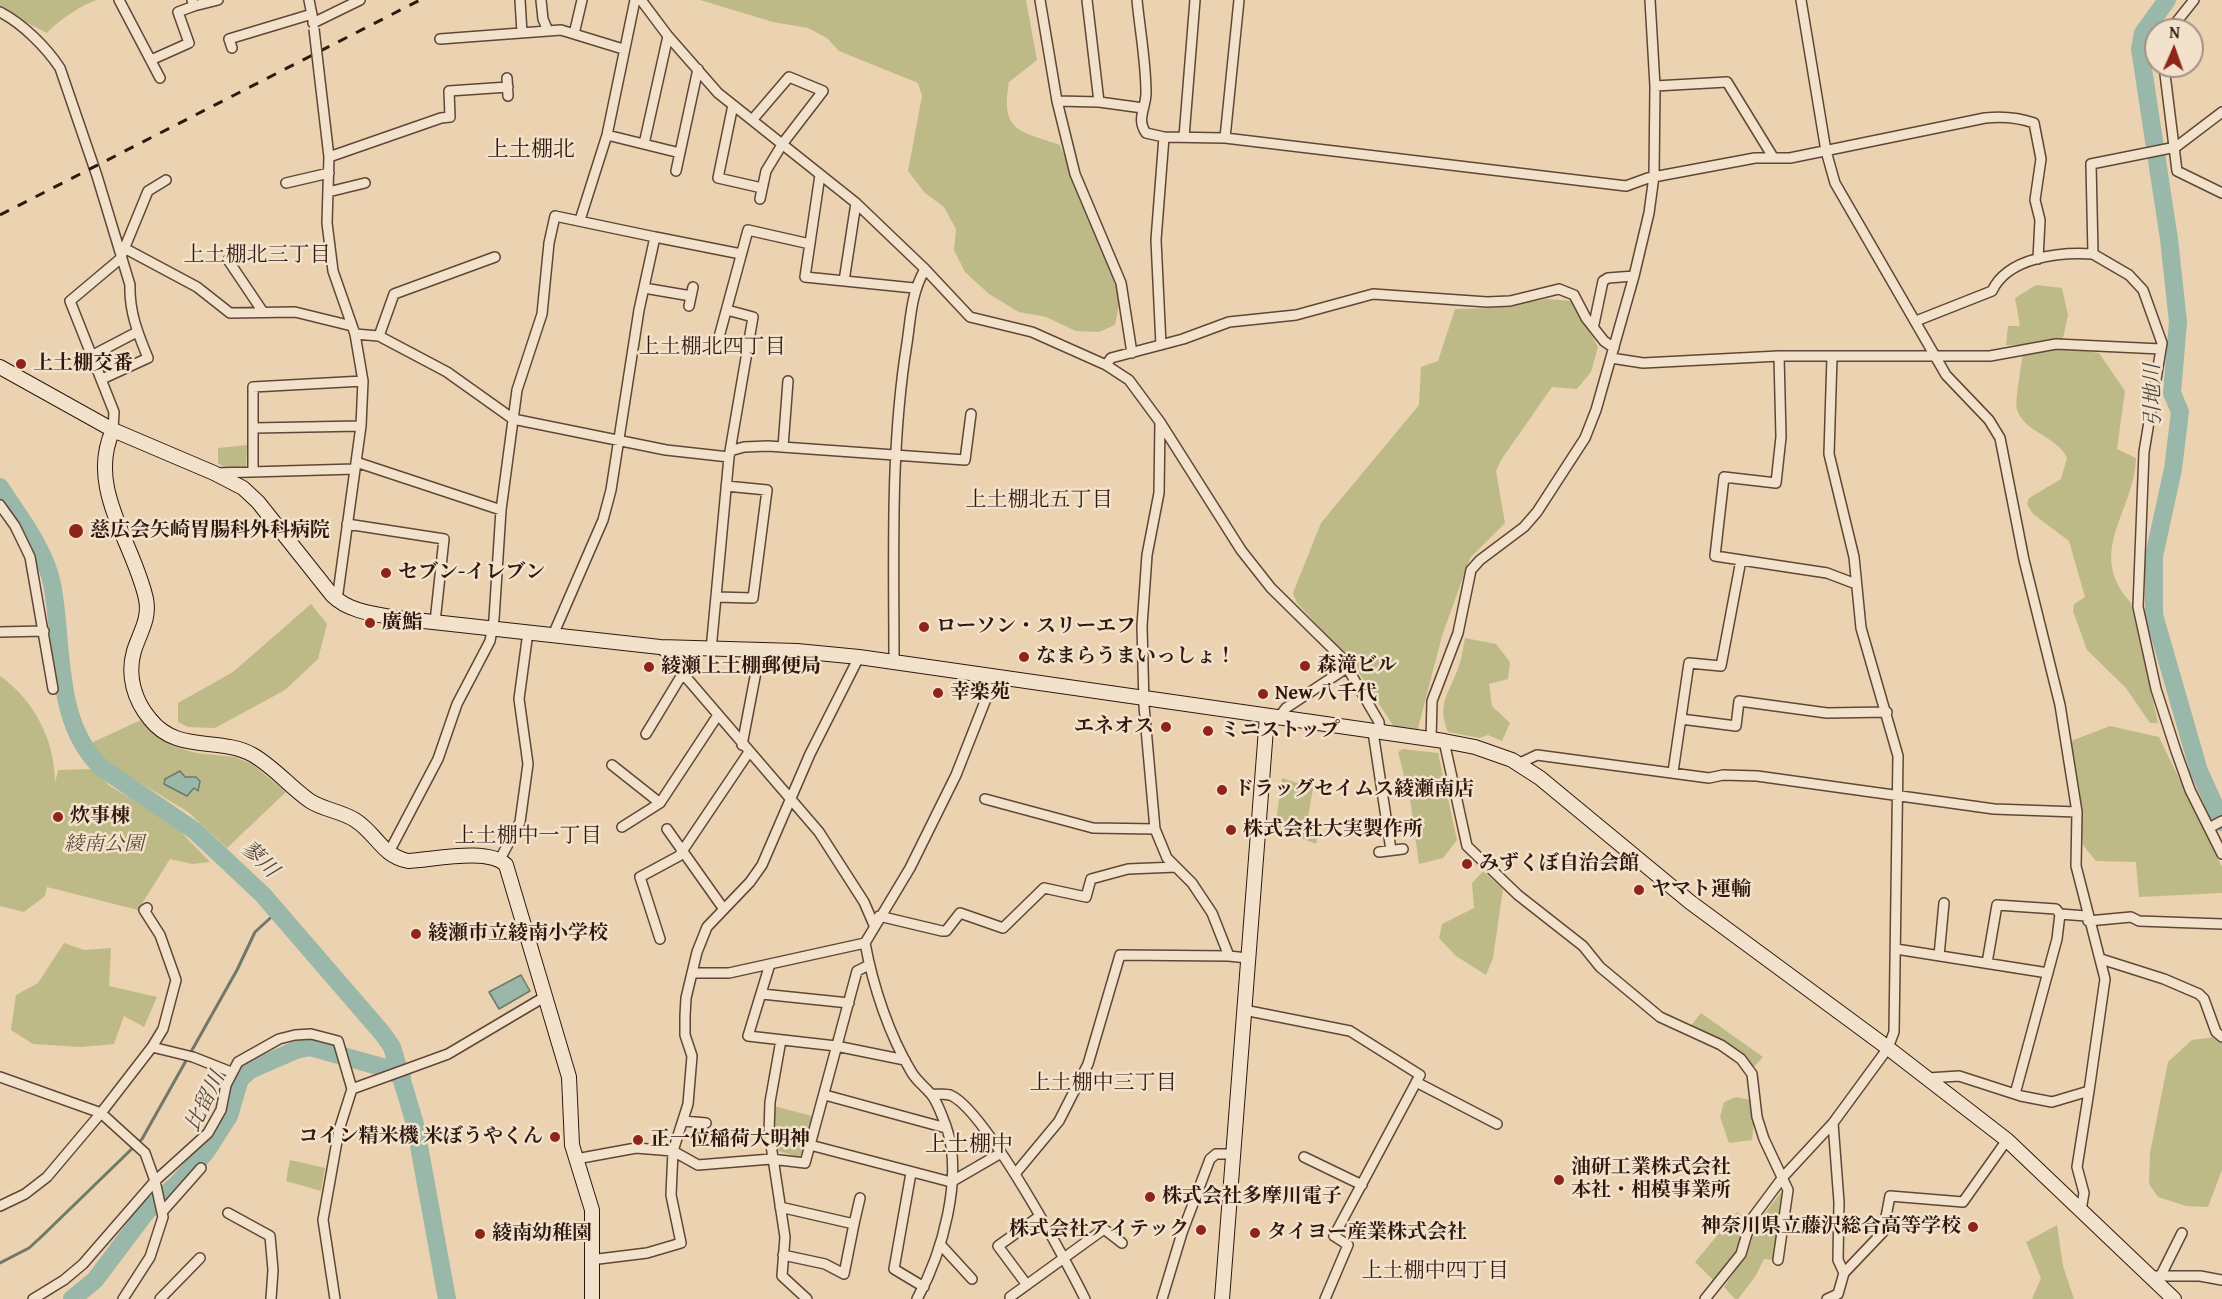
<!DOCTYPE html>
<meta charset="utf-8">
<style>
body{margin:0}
#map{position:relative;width:2222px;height:1299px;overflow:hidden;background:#ebd2b1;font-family:"Gentium Book Plus",serif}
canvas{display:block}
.north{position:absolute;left:2144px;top:18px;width:60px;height:60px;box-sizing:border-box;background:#f2e2cc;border:2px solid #a59180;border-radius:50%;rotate:2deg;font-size:16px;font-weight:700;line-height:24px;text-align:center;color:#31180f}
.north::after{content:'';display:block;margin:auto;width:21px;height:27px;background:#8f2418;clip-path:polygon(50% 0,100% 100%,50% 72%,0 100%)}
</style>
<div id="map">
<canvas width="2222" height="1299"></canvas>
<div class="north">N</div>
</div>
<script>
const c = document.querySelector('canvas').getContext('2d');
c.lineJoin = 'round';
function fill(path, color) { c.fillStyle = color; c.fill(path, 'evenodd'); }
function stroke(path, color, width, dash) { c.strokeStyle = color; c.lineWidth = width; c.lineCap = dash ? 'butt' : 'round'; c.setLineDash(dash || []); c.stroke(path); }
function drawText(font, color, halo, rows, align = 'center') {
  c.font = font + ' "Gentium Book Plus","Noto Serif JP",serif'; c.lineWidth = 5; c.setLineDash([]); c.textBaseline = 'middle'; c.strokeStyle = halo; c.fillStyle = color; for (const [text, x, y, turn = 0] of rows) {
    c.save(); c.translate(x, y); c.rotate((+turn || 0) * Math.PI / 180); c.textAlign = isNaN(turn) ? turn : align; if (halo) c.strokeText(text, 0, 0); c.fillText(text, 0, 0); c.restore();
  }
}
fill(new Path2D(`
 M0,0H97C83,4 56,22 47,33L0,9Z
 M700,0H1026L1037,60L1009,82C1000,132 1020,131 1060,145L1105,256L1120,299L1115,325L1099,332L1076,331L1046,317L1019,312L989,294L965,272L954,250L956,229L944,207L925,193L908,171L922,96L918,83L839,51L827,38L808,28L773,22Z
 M2036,285L2062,288L2068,315L2061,347L2099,353L2125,391L2117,449L2136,458C2134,513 2085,552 2131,603L2158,723H2150L2126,688L2087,650L2073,611L2074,604L2085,597L2069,541L2033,514L2027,504L2029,498L2061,479L2067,458C2057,436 2025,433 2017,410C2014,402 2023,358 2024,345H2006L2008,326H2020L2015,298Z
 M1547,299L1573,301L1598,347L1591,372L1577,389L1552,387L1501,460L1496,471L1505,523L1470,558L1442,636L1417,732L1396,730L1352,662L1297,603L1293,593L1321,523L1419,405L1421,367L1438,361L1455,309L1494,308Z
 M247,445L246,468L224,467L218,463V448Z
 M311,604L327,624L318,659L285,690L215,728L188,727L178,722V703L233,672Z
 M1465,638L1496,644L1510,662L1508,679L1489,684L1492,706L1510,723L1502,741L1488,735L1480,738L1448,732C1436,703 1450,692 1459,666C1462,657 1463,647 1465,638Z
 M0,676C35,701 55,741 55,783L58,770L92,769L110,786L173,824L210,862L192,864L170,859L138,910L47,887L45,896L24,912L0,906Z
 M141,720L173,746L196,753L235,757L252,764L286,792L227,848L188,812L104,761L91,743Z
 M2110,726L2159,737L2222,867V893L2139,897L2136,862L2096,861L2083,845L2071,741Z
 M1403,749L1438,753L1457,840L1443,858L1419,864L1410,799L1398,752Z
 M1282,778L1313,788L1307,823L1320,828L1316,844L1275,828Z
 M1483,871L1503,889L1493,958L1486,975L1456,956L1439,938L1442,924L1474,908L1472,883Z
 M64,943L84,950L111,948L109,986L157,997L144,1027L124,1016L114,1044L81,1047L33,1044L11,1030L16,995L38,983Z
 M1701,1013L1763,1057L1752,1069L1720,1040L1689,1028Z
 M2222,1036V1170L2208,1207L2186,1206L2158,1197L2149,1184L2150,1153L2168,1062L2192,1040Z
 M1736,1097L1751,1100L1754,1122L1752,1140L1729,1143L1720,1117L1724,1102Z
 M774,1106L812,1116L804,1152L798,1157L775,1150L772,1133Z
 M290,1160L325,1168L321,1191L286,1181Z
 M1783,1190L1782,1222L1774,1260L1764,1259L1755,1277L1738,1299H1735L1724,1287L1748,1252L1757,1223Z
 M1737,1212L1748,1219L1737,1252L1713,1280L1695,1262Z
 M2057,1225L2063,1266L2074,1299H2032L2041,1278L2026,1242Z`), '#beba87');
const water = new Path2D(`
 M180,771L185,777H196L200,781L198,791L194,788L187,796L164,784L165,779Z
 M521,975L530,991L499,1009L489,992Z`);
fill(water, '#99b8a9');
stroke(water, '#6f786b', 1.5);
stroke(new Path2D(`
 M0,1263L29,1248L40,1238L142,1139L237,970L255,932L278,911`), '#6f786b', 3);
stroke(new Path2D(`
 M2167,0L2143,33L2140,49L2169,239L2178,322L2172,393L2180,412L2173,469L2154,556V615L2199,771L2222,822
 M0,487C19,517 45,549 52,584C64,645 53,722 102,768L195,831L263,895L383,1034L392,1047L415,1124L447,1299
 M72,1299L95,1280L147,1211L177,1184L206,1152L229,1116L240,1079L250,1070L296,1050L310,1047L382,1067L402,1077`), '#99b8a9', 18);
const street = new Path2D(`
 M119,0L160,78
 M192,0L194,6L218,0
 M309,0L313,20
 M520,0L522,33
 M541,0L543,19L548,31
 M641,0L668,36L718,93L856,203L925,269L970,317L1032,332L1106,365L1129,380L1160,422L1241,550L1271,588L1341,657L1379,722L1380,733
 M1040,0L1057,101L1075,174L1121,283L1132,353
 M1087,0L1099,102
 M1137,0C1140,31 1146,62 1146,93C1146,108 1136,119 1146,133L1164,137L1225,138L1626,186L1648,178L1755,158H1790L1985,118C2003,116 2017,117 2034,123L2041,159L2035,200L2040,220L2038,259
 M1801,0L1826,151L1835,183L1946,375L1989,420L2000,438L2024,560L2060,705L2077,812L2076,866L2105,979L2089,1091L2052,1102L2021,1096L1959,1076L1928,1078
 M0,12C23,24 46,47 60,68L97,176L130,285C129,311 138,334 148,358L102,379
 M313,23L360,0
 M2170,30L2194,0
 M574,34L582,0
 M440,39L561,30L623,49
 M232,48L229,39L312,14
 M151,60L189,43L178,12L194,6
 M2164,66L2177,171L2222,193
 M319,72L329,157L327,223L333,271L355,334L363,381L361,426L337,600
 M507,78L508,96
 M1655,86L1727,82L1773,157
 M1057,101L1099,102L1143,108
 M733,105L718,178L762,188
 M2222,112L2176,147L2091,164L2093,254L2129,275L2143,290L2162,343L2144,452L2138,607L2156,689L2176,751L2190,790L2222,854
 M753,119L789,77L823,91L783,143L766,171L760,199
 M607,135L680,153
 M1184,137L1195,0
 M1225,138L1239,0
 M644,144L668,36
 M329,157L441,118L450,117L449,91L508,87
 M676,171L698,69
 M820,175L805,277L914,288
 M286,183L329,173
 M328,192L365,183
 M580,220L607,135L635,0
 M655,237L741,254
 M126,249L197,287L230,313L295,312L352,326
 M228,260L263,312
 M844,281L856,203
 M644,288L691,296
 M689,306L693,287
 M1916,321L1992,291C2008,257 2059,252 2093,254
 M1594,324L1603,281L1608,278L1634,276
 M355,334L379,336L447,372L513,419L666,450L729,457
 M379,336L394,294L495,257
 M719,337L748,230L810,244
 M1161,345L1156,240L1164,137
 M91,356L137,332
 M1779,356L1781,437L1776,483L1724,477L1715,556L1827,573L1856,584
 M1611,358L1643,363L1779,356H1990L2056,344L2161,349
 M1106,365L1111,358L1183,339L1229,322L1296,315L1373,294L1487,302L1510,301L1559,289L1574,295L1586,318L1604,341L1614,348
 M1160,422L1159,493L1147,555L1142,626L1144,706L1155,829L1167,858L1192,883L1212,913L1229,956L1247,958
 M254,428L361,426
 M113,430L114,412L70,301L120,259L148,191L166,180
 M783,447L788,381
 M730,451L744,447L768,446L965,460L971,414
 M356,462L501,510
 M253,471V387L363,381
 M216,473L355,469
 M0,505L15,526L30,557L53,689
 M347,524L444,539L435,622
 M716,597L753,598L767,490L726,486
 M0,632L44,631
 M660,647L819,832L864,902L874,925
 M711,650L729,457L753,317L727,310
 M894,662C894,555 890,448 907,343C911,316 911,294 925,269
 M1278,718L1286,708L1348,667
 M1681,719L1736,726L1739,701L1827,713L1887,712
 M1373,732L1391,850
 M646,734L683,673
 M1431,740L1432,701L1458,633L1471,570L1480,560L1524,527L1537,512L1585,438L1596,410L1634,276L1649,213L1654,176L1655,86L1650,0
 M1444,741L1467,846L1518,895L1583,946L1600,967L1660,1017L1721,1045L1741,1059L1752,1074L1757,1117L1764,1139L1788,1190L1778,1260
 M742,745L760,651
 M1518,764L1537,755L1709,778L1723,775L1757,776L1994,809L2077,812
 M612,765L660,803
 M1673,772L1689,663L1721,666L1741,560
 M985,799L1093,828L1155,829
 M622,827L660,803L718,715
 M2209,828L2222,821
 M667,829L723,908
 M1379,852L1403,849
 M388,854L438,759L457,704L490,641L494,619L501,510L517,390L542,314L549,243L555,216L655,237L639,310L611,490L603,520L553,635
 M500,859L520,822L528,764L519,699L528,632
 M879,916L942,931H946L960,913L1003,928L1044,888L1086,897L1091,879L1128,869L1176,867
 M2088,921L2131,917L2139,921L2222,924
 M660,939L640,877L679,856L749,752
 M1896,949L2048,973
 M1939,956L1944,903
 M2101,959L2164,979L2199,994L2204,999L2216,1032L2222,1037
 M1987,963L1997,905L2056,909L2060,914
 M770,964L748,1036L836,1046L905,1060
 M869,965L857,971L810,1145L951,1182L1001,1153
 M692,973H729L865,943
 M762,994L849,1003
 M1244,1010L1350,1031L1420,1075L1334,1236L1348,1245L1325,1299
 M781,1040L770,1102L769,1132L785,1237L782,1276L807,1299
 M152,1047L193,1057L231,1072
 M0,1077L101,1113L145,1153L155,1181L163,1217L150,1257L123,1299
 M1416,1082L1497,1124
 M352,1089L448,1054L546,996
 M932,1094C937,1094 945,1094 950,1095C984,1108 1067,1262 1085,1299
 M2015,1094L2057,939L2060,914L2086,916
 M825,1095L946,1128
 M683,1121L706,1123
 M1833,1123L1839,1202L1838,1260L1844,1273
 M1304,1157L1362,1185
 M576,1159L636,1148L673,1151L698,1165L771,1159L805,1163L810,1145
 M911,1173L894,1269L924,1287
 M1015,1174L1059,1121L1088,1064L1120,955L1229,956
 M0,1206L25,1194L47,1177L101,1113L152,1047L163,1029L176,980L160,935L144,910L147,908
 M780,1207L854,1224L844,1274L825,1264L783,1255
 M2081,1210L2084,1193L2077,1167L2089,1091
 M163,1211L201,1168
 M228,1213L270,1236L273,1270L271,1299
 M854,1224L860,1198
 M940,1244L972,1279
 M590,1260L647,1253L681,1243L671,1195L673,1151L688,1104L692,1056L685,1035V1016L686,998L697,952L707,927L750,882L762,865L810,754L859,657
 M2161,1275L2182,1233
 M2151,1276H2200L2222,1280
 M1027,1285L998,1246L1040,1216
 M1010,1297L1104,1229L1122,1243
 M33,1299L64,1280L83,1264L155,1181L208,1133L221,1110L226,1085L238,1062L279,1039L295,1035L311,1034L338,1041L352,1089L339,1130L323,1220L335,1299
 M160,1299L200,1258
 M917,1299C942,1254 964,1177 946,1126C942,1116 937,1100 930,1093C924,1086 917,1081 912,1073C889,1035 873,986 865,943L910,868L956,775L995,676
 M1162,1299L1182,1233L1210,1159L1216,1154H1233
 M1705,1299L1741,1254L1751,1220L1783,1177L1833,1123L1888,1048L1894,1032L1898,756L1861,628L1854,557L1829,454L1832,357
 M1827,1299L1838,1294L1844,1273L1883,1232L1890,1196L1963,1202L2007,1140`);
const secondary = new Path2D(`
 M0,367L113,430L214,473L243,488L258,502L332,595C349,612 375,614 397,618L660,647L797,651L859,657L1444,741L1475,747L1512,760L1540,778L1690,902L1888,1048L2007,1140L2174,1299
 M113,430C86,488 134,543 146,599C150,619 140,632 134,651C127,675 134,700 150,719C177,754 219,736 253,755C274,767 290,787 310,801C324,810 341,811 355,820C376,833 382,856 408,861C433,860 488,847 506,865L569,1077L572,1145L592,1210V1299
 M1222,1299L1267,716`);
stroke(street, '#604638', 12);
stroke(secondary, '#31180f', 16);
stroke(street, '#f2e2cc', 9);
stroke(secondary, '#f2e2cc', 14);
stroke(new Path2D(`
 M0,215L420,0`), '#31180f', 3, [10, 10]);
const streetBridge = new Path2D(`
 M314,29L319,72`);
stroke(streetBridge, '#604638', 12, []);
stroke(streetBridge, '#f2e2cc', 9);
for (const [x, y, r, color] of [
 [21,364,6,"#8f2418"],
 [76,531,8,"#8f2418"],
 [386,573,6,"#8f2418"],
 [370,623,6,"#8f2418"],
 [924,627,6,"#8f2418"],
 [1024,657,6,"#8f2418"],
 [1305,666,6,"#8f2418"],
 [649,667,6,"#8f2418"],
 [938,693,6,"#8f2418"],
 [1263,694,6,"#8f2418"],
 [1166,727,6,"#8f2418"],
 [1208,731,6,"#8f2418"],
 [1222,790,6,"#8f2418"],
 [58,817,6,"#8f2418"],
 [1231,830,6,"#8f2418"],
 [1467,864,6,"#8f2418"],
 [1639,890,6,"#8f2418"],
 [416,934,6,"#8f2418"],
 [555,1137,6,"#8f2418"],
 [638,1140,6,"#8f2418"],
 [1559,1180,6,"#8f2418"],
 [1150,1197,6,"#8f2418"],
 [1973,1227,6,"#8f2418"],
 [1201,1230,6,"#8f2418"],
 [1255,1233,6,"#8f2418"],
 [480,1234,6,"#8f2418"]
]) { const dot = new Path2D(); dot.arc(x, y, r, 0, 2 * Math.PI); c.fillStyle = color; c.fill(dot); stroke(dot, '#f2e2cc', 2); }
drawText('bold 20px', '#31180f', '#f2e2cc', [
 ["上土棚交番",33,364],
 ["慈広会矢崎胃腸科外科病院",90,531],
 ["セブン-イレブン",398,573],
 ["廣鮨",382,623],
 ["ローソン・スリーエフ",936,627],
 ["なまらうまいっしょ！",1036,657],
 ["森滝ビル",1317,666],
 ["綾瀬上土棚郵便局",661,667],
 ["幸楽苑",950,693],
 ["New 八千代",1275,694],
 ["エネオス",1154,727,"right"],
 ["ミニストップ",1220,731],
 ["ドラッグセイムス綾瀬南店",1234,790],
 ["炊事棟",70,817],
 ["株式会社大実製作所",1243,830],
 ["みずくぼ自治会館",1479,864],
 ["ヤマト運輸",1651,890],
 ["綾瀬市立綾南小学校",428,934],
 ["コイン精米機 米ぼうやくん",543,1137,"right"],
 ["正一位稲荷大明神",650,1140],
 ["油研工業株式会社",1571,1168],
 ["本社・相模事業所",1571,1191],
 ["株式会社多摩川電子",1162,1197],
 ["神奈川県立藤沢総合高等学校",1961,1227,"right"],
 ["株式会社アイテック",1189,1230,"right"],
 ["タイヨー産業株式会社",1267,1233],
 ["綾南幼稚園",492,1234]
], 'left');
drawText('italic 20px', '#5b4933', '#f2e2cc', [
 ["綾南公園",104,845]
]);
drawText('21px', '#31180f', '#f2e2cc', [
 ["上土棚北三丁目",257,256],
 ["上土棚北四丁目",712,348],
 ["上土棚北五丁目",1039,501],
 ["上土棚中一丁目",528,837],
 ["上土棚中三丁目",1103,1084],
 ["上土棚中四丁目",1435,1272]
]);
drawText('italic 21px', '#50483d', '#f2e2cc', [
 ["引地川",2154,395,-91],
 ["蓼川",259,860,44],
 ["比留川",206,1102,-64]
]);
drawText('22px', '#31180f', '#f2e2cc', [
 ["上土棚北",531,150],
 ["上土棚中",969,1145]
]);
</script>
